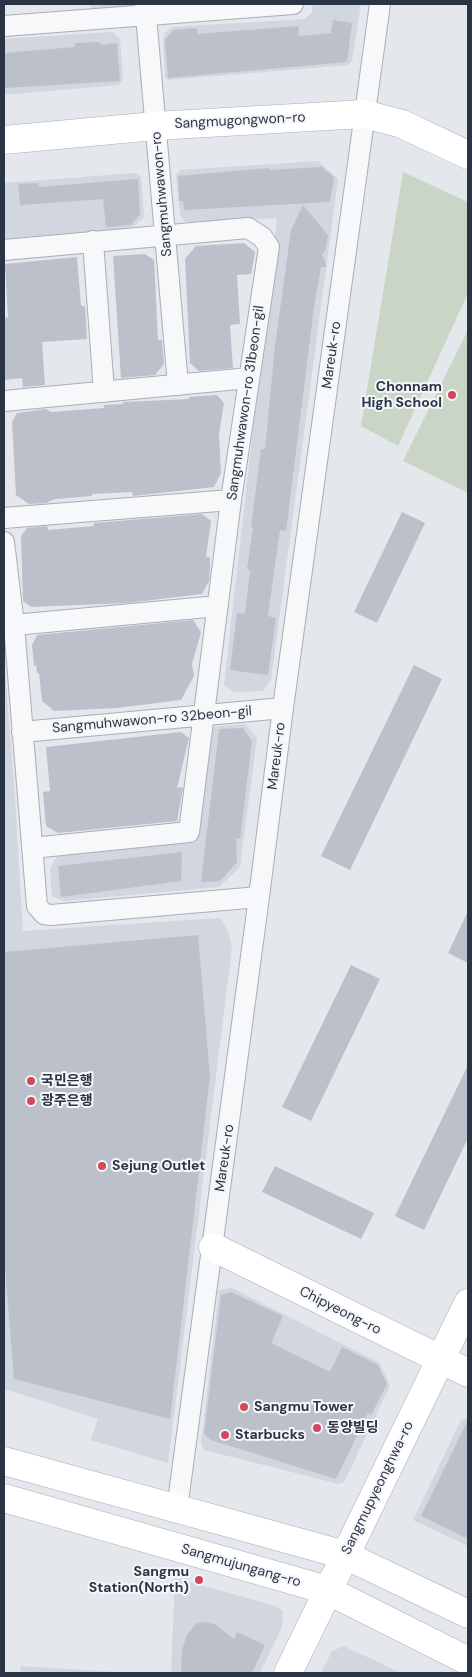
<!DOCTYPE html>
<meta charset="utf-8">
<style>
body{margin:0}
#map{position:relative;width:472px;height:1677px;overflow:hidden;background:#e4e7ec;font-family:"DM Sans",sans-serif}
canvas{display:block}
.frame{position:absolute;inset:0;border:5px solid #2b3445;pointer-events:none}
</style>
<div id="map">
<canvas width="472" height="1677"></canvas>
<div class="frame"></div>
</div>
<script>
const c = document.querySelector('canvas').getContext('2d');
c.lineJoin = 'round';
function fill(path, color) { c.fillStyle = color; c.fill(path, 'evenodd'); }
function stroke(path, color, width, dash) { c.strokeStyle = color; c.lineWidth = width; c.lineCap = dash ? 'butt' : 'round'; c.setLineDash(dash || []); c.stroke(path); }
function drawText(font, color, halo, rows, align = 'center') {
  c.font = font + ' "DM Sans","Noto Sans KR",sans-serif'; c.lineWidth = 4; c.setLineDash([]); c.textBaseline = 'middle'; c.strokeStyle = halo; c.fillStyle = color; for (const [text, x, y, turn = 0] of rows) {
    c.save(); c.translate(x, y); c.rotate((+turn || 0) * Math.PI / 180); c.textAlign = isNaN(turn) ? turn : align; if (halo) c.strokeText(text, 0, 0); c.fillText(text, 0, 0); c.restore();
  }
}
fill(new Path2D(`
 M88,4H132L130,8L95,10Z
 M313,4H361L352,61L348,65L169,80L165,78L163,40L165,33L172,27L305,19L312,12Z
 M112,32L120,39L123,79L119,85L4,95V39Z
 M318,161L338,179L271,680L263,691L233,692L224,685L277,218L186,222L180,215L176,176L180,170Z
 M135,173L141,177L144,217L132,228L4,239V183Z
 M4,659L14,784L23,931L220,918L229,933L232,947L168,1463L91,1440L98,1419L5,1389Z
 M245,724L257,738L240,867L219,887L64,901L52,896L50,869L58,855L192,840L199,831L211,727Z
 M232,1288L380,1363L390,1386L344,1482L339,1484L204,1450L201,1444L219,1290Z
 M468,1418V1546L413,1520L461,1420Z
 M175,1578L276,1606L283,1612L282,1627L260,1673H171Z
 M344,1646L401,1673H321L332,1651Z
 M20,1666L130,1673H21Z`), '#d2d6de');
fill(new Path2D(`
 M403,172L468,202V293L398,446L361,426Z
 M468,330V493L403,461Z`), '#c9d6c5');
fill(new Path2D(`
 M333,20L352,23L347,62L168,78L165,40L173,30L197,28V34L298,26L299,36L331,33Z
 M97,42L103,45L117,43L120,81L5,88L4,53L75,47V43Z
 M322,167L334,177L330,202L184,210L183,201H179L178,176L269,168V170Z
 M138,179L140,214L131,225L106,227L103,199L20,205L18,184L38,183L39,187Z
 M303,205L328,235L326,248L322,255L327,267H321L314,307L286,531L280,530L274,572L268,616L276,618L268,675L230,670L237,613L245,614L250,570L247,569L253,527H251L261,449H265L275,346L291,230Z
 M244,243L255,252L251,274L237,275L240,324L230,325L233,368L199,371L190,363L185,259L196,246Z
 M145,254L154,260L158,340H162L164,364L155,375L121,378L113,256Z
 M77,257L81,306H85L87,339L42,342L45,385L23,387L22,378L4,380V318L8,317L5,264Z
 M217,395L224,403L219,434L221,473L214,487L133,496L132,492L92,494V496L55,499L46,503L29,504L16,495L12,422L17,413L46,409L51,412L104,408V405L123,404V402L189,399V397Z
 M402,512L425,523L377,623L354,612Z
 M202,514L211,521L206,557H210V568L209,581L202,594L127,603L31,607L23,601L21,536L27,528L47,526L48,530L94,526V523Z
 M193,620L201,632L192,664L194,676L181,700L117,708L54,711L42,701L39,673H37L36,665L34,666L32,645L37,635Z
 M414,665L442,679L350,870L321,856Z
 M243,728L252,741L240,839L236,838L237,862L220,881L201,882L219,729Z
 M181,732L189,738L177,788L183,787L177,821L58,833L46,826L43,792L50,791L46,747Z
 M182,852L181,881L61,897L58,866Z
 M468,911V963L448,953Z
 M198,935L210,1077L170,1419L14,1379L4,1256V952Z
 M351,965L380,979L311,1121L282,1107Z
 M468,1065V1138L424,1230L395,1216Z
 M275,1166L374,1213L361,1239L262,1192Z
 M231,1292L283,1316L271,1343L330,1372L342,1347L378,1365L387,1384L371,1415L368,1413L336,1479L211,1440L204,1434L221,1295Z
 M468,1420V1539L421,1516Z
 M202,1622L215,1624L234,1639L237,1632L265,1645L252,1673H181L182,1650L187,1635L196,1624Z`), '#bbc0ca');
const street = new Path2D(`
 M145,4L178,385
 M4,26L293,4
 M93,241L104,392
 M4,250L248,228L262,237L269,247L231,500L189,832L32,848
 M4,401L249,378
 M4,518L231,500
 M4,542L14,625L37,906L44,914L51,915L259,897
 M14,625L218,606
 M22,732L283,708
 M177,1509L259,897L283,708L380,4`);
const secondary = new Path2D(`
 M4,140L155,126L364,114L402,124L468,155
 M213,1247L468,1373
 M4,1461L345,1555L468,1614
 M4,1498L327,1590L468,1661
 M288,1673L468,1303`);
stroke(street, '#a9aeb7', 22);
stroke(secondary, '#a9aeb7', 29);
stroke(street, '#f7f8fa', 20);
stroke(secondary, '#fff', 28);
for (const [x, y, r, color] of [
 [452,395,5,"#d1495b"],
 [31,1081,5,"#d1495b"],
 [31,1101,5,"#d1495b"],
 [102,1166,5,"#d1495b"],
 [244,1407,5,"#d1495b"],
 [317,1428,5,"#d1495b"],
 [225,1435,5,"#d1495b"],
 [199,1580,5,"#d1495b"]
]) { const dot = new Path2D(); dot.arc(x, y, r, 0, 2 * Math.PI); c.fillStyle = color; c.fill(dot); stroke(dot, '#f4f6f9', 2); }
drawText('14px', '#2b3445', '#f4f6f9', [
 ["Sangmugongwon-ro",240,121,-3],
 ["Sangmuhwawon-ro",162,194,-95],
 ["Mareuk-ro",332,355,-82],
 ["Sangmuhwawon-ro 31beon-gil",246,403,-82],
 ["Sangmuhwawon-ro 32beon-gil",152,720,-5],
 ["Mareuk-ro",277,756,-83],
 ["Mareuk-ro",225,1158,-82],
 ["Chipyeong-ro",340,1311,27],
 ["Sangmupyeonghwa-ro",378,1488,-64],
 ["Sangmujungang-ro",241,1566,16]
]);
drawText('bold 14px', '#2b3445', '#f4f6f9', [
 ["Chonnam",442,387,"right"],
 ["High School",442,403,"right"],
 ["국민은행",41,1081],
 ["광주은행",41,1101],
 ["Sejung Outlet",112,1166],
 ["Sangmu Tower",254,1407],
 ["동양빌딩",327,1428],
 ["Starbucks",235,1435],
 ["Sangmu",189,1572,"right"],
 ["Station(North)",189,1588,"right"]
], 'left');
</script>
